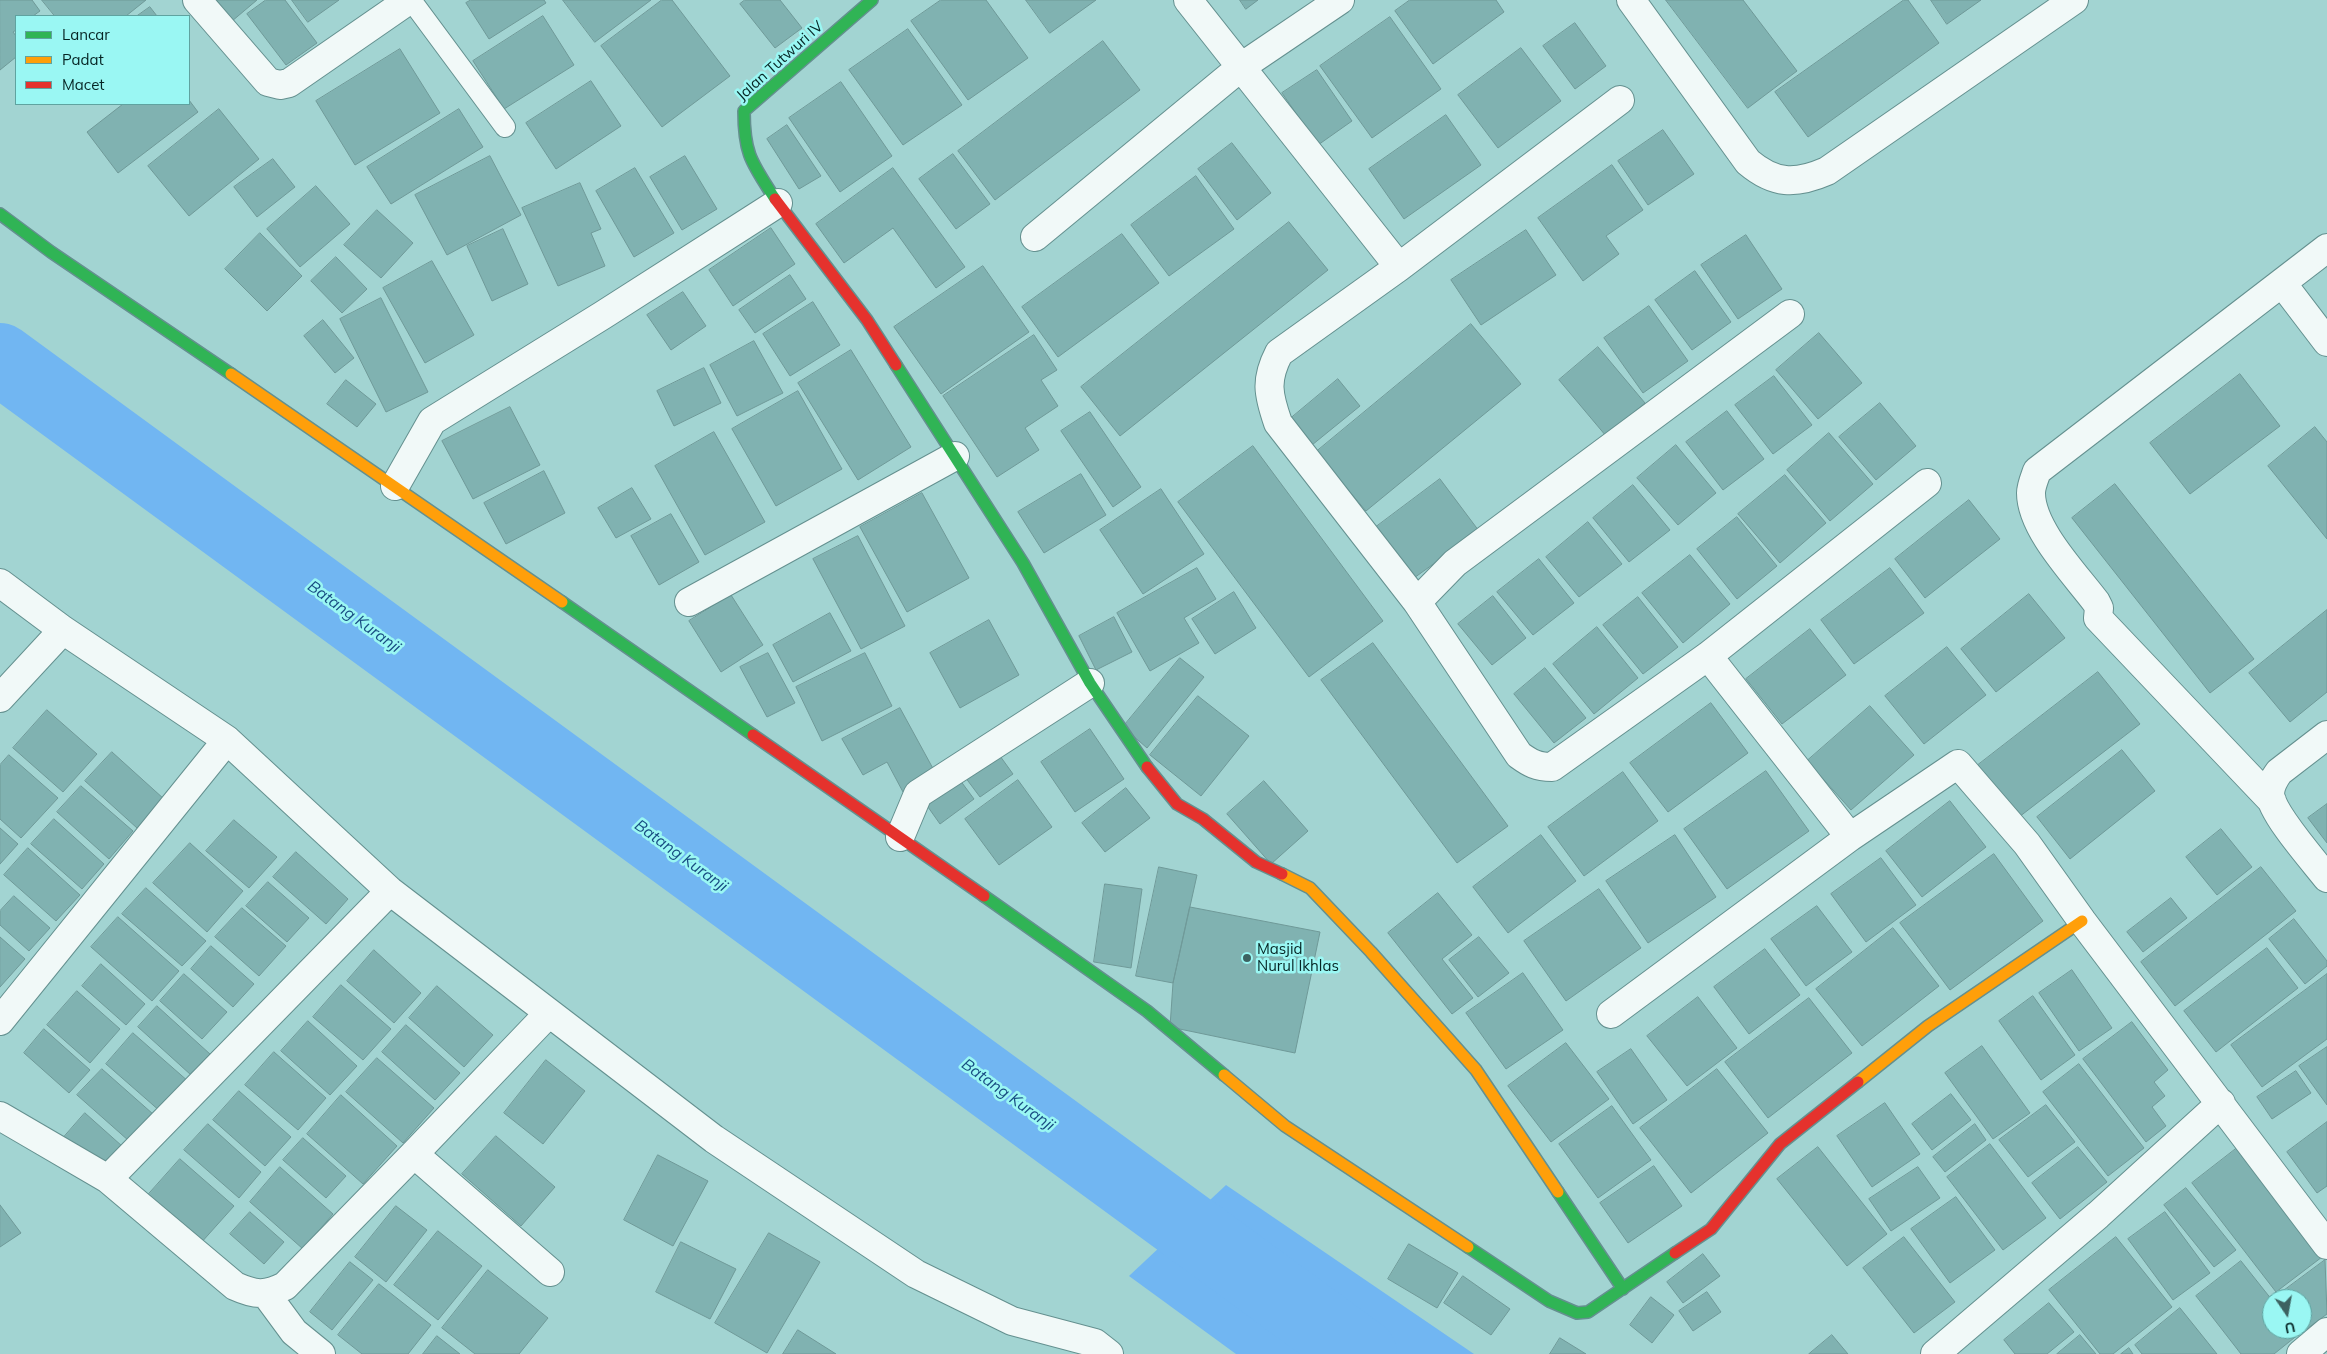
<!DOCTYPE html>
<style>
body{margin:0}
#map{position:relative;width:2327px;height:1354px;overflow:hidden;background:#a2d4d2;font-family:Mulish,sans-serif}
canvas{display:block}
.legend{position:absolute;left:15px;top:15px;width:175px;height:90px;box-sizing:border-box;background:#9af7f3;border:1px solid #5fa3a0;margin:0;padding:6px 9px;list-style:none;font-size:15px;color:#062524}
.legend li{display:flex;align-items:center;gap:10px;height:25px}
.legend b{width:25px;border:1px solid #5fa3a0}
.north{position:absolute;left:2262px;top:1289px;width:50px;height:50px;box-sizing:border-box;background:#9af7f3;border:1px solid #5fa3a0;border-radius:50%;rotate:168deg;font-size:14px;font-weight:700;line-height:20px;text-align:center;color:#062524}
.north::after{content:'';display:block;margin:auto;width:18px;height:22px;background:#3d6261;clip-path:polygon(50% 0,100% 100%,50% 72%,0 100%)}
</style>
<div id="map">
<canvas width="2327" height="1354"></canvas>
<ul class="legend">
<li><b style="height:6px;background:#30b455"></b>Lancar</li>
<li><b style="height:6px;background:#ff9f0a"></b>Padat</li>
<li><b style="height:6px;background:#e5322d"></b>Macet</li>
</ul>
<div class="north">U</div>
</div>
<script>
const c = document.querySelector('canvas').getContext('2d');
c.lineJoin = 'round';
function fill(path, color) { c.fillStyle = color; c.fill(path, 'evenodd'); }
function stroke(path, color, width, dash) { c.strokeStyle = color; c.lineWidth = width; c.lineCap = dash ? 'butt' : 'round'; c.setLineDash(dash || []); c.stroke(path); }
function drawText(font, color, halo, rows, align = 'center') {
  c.font = font + ' Mulish,sans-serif'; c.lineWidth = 5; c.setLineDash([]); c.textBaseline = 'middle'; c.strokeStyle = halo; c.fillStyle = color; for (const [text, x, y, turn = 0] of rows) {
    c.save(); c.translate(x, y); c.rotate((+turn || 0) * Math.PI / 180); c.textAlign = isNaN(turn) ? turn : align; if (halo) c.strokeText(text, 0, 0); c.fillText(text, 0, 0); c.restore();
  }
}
fill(new Path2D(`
 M1226,1185L1474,1354H1236L1129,1276Z`), '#71b6f2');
stroke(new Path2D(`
 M0,359L1361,1354`), '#71b6f2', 72);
const building = new Path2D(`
 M0,0H32L40,11L33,16H16V30L13,32L16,36V57L0,70Z
 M42,0H146L126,16H55Z
 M202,0H257L225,27Z
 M266,0H285L317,43L286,65L247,14Z
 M292,0H339L308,22Z
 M471,0H544L546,3L489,39L466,3Z
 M563,0H651L595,42Z
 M662,0H672L730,76L662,127L601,46Z
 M745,0H780L802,28L775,48L740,4Z
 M941,0H986L1028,58L968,100L911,21Z
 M1026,0H1096L1050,33Z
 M1240,0H1258L1246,9Z
 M1410,0H1496L1504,12L1433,64L1395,11Z
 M1666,0H1743L1797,71L1748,108Z
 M1904,0H1908L1939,43L1808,137L1775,92Z
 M1931,0H1981L1947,24Z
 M150,7L157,16H137Z
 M543,16L574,65L504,109L473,61Z
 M1390,17L1441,89L1372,138L1320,66Z
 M1575,23L1606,66L1575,89L1543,46Z
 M908,29L962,105L903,145L849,70Z
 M1103,41L1140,90L995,200L958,151Z
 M1521,48L1561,101L1498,148L1458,95Z
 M400,49L440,113L355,165L316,101Z
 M1317,70L1352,121L1318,145L1282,93Z
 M591,81L621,126L556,169L526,123Z
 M841,82L892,156L840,192L789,118Z
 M189,100L198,112L118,173L87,132L123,104H189Z
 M219,109L259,159L189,216L148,166Z
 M459,109L483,147L391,204L367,167Z
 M1446,115L1481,165L1404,219L1369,169Z
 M787,125L821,176L799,189L767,139Z
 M1663,130L1694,174L1648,205L1618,161Z
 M1232,143L1271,193L1237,220L1198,169Z
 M953,154L990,204L956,229L919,179Z
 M490,156L521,215L447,255L415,195Z
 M685,156L717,209L682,230L650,177Z
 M273,159L295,187L257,217L234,187Z
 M1612,165L1643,210L1606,236L1619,254L1583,281L1538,218Z
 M635,168L674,233L634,257L596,191Z
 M893,168L965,267L936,288L893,228L844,263L816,224Z
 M1196,176L1234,229L1169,276L1131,225Z
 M580,183L601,229L591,233L605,266L558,286L522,208Z
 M316,186L350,224L300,267L267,229Z
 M377,210L413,243L381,278L344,245Z
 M1289,222L1328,270L1120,436L1081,387Z
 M771,228L795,264L733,306L709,270Z
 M503,229L528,284L492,301L467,246Z
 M1526,230L1556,275L1481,325L1451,280Z
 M260,233L302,276L267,311L225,269Z
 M1122,234L1159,283L1058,357L1022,307Z
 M1746,235L1782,289L1738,319L1701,265Z
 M336,257L367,289L342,313L311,281Z
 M432,261L474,335L425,363L383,288Z
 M983,266L1029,332L941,394L894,327Z
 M1695,271L1731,322L1692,350L1655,300Z
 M790,275L806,299L755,333L739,310Z
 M683,292L706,326L671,350L647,315Z
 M381,298L428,392L386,412L340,319Z
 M813,302L840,345L790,376L763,334Z
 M1649,306L1688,361L1643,393L1604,338Z
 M323,320L354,358L335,373L304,336Z
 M1471,324L1521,384L1366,511L1316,452Z
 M1819,333L1862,383L1818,419L1776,370Z
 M1034,335L1057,370L1041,380L1058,406L1025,428L1039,450L997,477L943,396Z
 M754,341L783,393L737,416L710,365Z
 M1598,347L1645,403L1606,436L1559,380Z
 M851,350L911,447L858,480L798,383Z
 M704,368L721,403L674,426L657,391Z
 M2240,374L2280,426L2190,494L2150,443Z
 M1774,376L1812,425L1773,454L1735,405Z
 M1338,379L1360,406L1312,445L1290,419Z
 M346,380L376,404L357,427L327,404Z
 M798,391L842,469L776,506L732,429Z
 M1880,403L1916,446L1876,480L1839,437Z
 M510,407L540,465L473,499L442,441Z
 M1727,411L1764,459L1723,490L1686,442Z
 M1090,412L1141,487L1113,507L1061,431Z
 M2315,427L2327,442V539L2268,466Z
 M714,432L765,522L705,555L655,466Z
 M1829,433L1873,484L1830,521L1787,470Z
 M1676,445L1716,493L1678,525L1637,478Z
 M1253,446L1383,621L1309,677L1178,502Z
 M544,471L565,513L506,544L484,503Z
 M1081,474L1106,515L1044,553L1018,512Z
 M1785,475L1826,523L1780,563L1738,514Z
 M1440,479L1479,531L1414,578L1376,527Z
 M2115,484L2254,659L2210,693L2072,518Z
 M1633,485L1670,530L1629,562L1593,518Z
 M632,488L651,519L616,538L598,508Z
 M1161,489L1204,554L1143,594L1100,530Z
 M922,493L969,578L907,612L860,527Z
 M1969,500L2000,539L1925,598L1895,559Z
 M671,514L699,562L659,585L631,536Z
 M1737,517L1777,566L1737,599L1697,549Z
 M1588,522L1622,564L1579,597L1546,557Z
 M858,536L905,626L861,649L813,559Z
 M1690,555L1730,604L1683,643L1642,593Z
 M1539,559L1574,603L1533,635L1497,592Z
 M1197,568L1216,599L1184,618L1199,643L1150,671L1117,613Z
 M1890,568L1924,613L1854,664L1821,620Z
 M1234,592L1256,628L1215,654L1192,619Z
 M2029,594L2065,638L1996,692L1961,649Z
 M731,595L763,645L721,672L689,621Z
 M1493,596L1526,638L1492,665L1458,624Z
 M1638,597L1678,647L1643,674L1603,625Z
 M2327,610V692L2290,722L2249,673Z
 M830,613L851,651L793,682L773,645Z
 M1114,617L1132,652L1096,670L1079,636Z
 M989,620L1019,675L960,708L930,653Z
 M1597,627L1638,678L1594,714L1553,664Z
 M1810,629L1846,675L1782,724L1746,679Z
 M1373,643L1508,826L1457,863L1321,680Z
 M1947,647L1986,695L1924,744L1885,696Z
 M768,653L795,703L767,717L740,667Z
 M865,653L892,706L822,741L796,687Z
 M1180,658L1204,677L1147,748L1123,727Z
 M1545,668L1586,718L1554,743L1514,694Z
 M2098,672L2140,724L2019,817L1978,765Z
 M1198,696L1249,736L1201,796L1150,755Z
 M1711,703L1748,753L1668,812L1630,763Z
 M1870,706L1914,755L1851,810L1807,761Z
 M900,708L936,774L903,792L887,762L863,775L842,739Z
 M47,710L97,754L63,792L13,748Z
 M1090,729L1124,779L1075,812L1041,762Z
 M995,749L1013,774L980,797L962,773Z
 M2122,750L2155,791L2070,859L2037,817Z
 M112,752L164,799L137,828L85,781Z
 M9,755L58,798L21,838L0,819V765Z
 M1766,771L1809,831L1727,889L1684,829Z
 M1623,772L1658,821L1584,876L1548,827Z
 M957,776L974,799L940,824L923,800Z
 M1018,780L1052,827L999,865L965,819Z
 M1264,781L1308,831L1271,864L1227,814Z
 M81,786L133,831L109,859L57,812Z
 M1126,788L1150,818L1105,852L1082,823Z
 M1950,801L1986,847L1922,897L1886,851Z
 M2327,804V843L2308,818Z
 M54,819L104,864L82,889L31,844Z
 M234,820L277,857L249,888L206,851Z
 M0,828L18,844L0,864Z
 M2221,829L2252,867L2217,895L2186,857Z
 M1541,835L1576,881L1508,933L1473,887Z
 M1675,835L1716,897L1648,943L1606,881Z
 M190,843L243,891L207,932L153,883Z
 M28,848L80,895L56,921L4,875Z
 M296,852L348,899L326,924L273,877Z
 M1994,854L2043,921L1950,990L1900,923Z
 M1881,858L1916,905L1866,942L1831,894Z
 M1159,867L1197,875L1173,983L1136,976Z
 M2261,867L2296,911L2175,1006L2141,962Z
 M268,882L309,918L287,942L246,906Z
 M1105,884L1142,889L1131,968L1094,962Z
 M146,888L206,941L182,966L122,914Z
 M1599,889L1641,948L1566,1001L1524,941Z
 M1438,893L1472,935L1442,959L1473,998L1452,1014L1388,933Z
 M14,896L50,928L29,951L0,925V911Z
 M2171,898L2187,918L2143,952L2127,932Z
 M1817,906L1852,952L1806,986L1771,939Z
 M1190,907L1320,932L1295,1053L1170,1027L1173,983Z
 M242,908L286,946L259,976L215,937Z
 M118,917L179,971L152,1001L91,947Z
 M2294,919L2327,961V966L2305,984L2269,939Z
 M1893,928L1939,986L1862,1046L1816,989Z
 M0,937L25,959L0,987Z
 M1479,937L1509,973L1478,997L1449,960Z
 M211,946L254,984L233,1007L191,969Z
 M2267,948L2298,988L2216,1052L2184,1011Z
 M1765,949L1800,995L1749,1034L1714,987Z
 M374,950L421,993L394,1023L347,981Z
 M101,964L145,1004L126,1025L82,986Z
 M2072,970L2112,1028L2079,1051L2039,993Z
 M1523,973L1563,1030L1506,1069L1466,1013Z
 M184,974L227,1012L202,1039L160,1001Z
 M2327,974V1039L2262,1087L2231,1045Z
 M341,985L391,1029L363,1060L313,1017Z
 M437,986L493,1035L464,1067L409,1018Z
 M77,991L120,1029L90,1063L47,1025Z
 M2033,996L2075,1055L2041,1080L1999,1021Z
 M1698,997L1737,1048L1687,1086L1647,1036Z
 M1809,998L1852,1053L1768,1118L1725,1062Z
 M157,1006L210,1054L191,1075L138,1027Z
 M308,1021L357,1066L330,1095L281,1051Z
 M2132,1022L2168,1070L2154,1082L2165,1096L2152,1107L2166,1126L2146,1142L2083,1059Z
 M406,1025L460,1073L435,1100L382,1052Z
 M44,1029L90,1070L69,1093L24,1053Z
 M133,1033L189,1082L161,1112L106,1064Z
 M1566,1043L1609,1099L1551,1142L1508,1086Z
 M1982,1046L2030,1113L1993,1139L1945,1073Z
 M2327,1047V1105L2299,1066Z
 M1631,1049L1667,1100L1633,1124L1597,1072Z
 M274,1052L326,1098L298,1130L245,1085Z
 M377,1058L434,1108L403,1143L346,1092Z
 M546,1060L585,1091L543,1144L504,1113Z
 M2079,1064L2144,1148L2108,1176L2043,1092Z
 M102,1069L153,1114L129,1141L77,1095Z
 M1717,1069L1768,1133L1691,1193L1640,1128Z
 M2296,1071L2311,1093L2272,1119L2257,1097Z
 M239,1091L291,1137L265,1166L213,1120Z
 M1951,1094L1971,1120L1932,1150L1912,1124Z
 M341,1095L397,1146L363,1184L307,1134Z
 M1885,1103L1920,1154L1872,1187L1837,1136Z
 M2046,1105L2075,1142L2028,1177L1999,1140Z
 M1612,1106L1651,1160L1598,1198L1559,1144Z
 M85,1113L122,1146L100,1170L64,1137Z
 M2327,1122V1186L2317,1193L2287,1152Z
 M208,1124L261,1172L239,1198L184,1150Z
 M1975,1124L1986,1140L1945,1172L1933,1157Z
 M496,1136L555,1187L521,1226L462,1174Z
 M303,1138L346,1176L326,1198L283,1160Z
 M1990,1144L2046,1218L2003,1250L1947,1177Z
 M1818,1147L1887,1234L1847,1266L1777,1179Z
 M2078,1147L2107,1182L2060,1219L2032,1183Z
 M2237,1148L2322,1257L2276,1292L2192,1183Z
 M658,1155L708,1181L673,1246L624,1220Z
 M180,1159L234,1206L200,1244L147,1196Z
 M1654,1166L1682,1206L1628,1243L1600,1203Z
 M280,1167L333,1214L303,1249L250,1202Z
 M1918,1167L1940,1198L1891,1231L1869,1199Z
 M2186,1188L2236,1250L2214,1267L2164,1205Z
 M1956,1197L1995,1250L1950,1283L1911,1229Z
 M0,1205L21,1233L0,1247Z
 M396,1206L427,1230L386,1282L355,1257Z
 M250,1212L284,1242L264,1264L230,1234Z
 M2165,1212L2210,1273L2173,1300L2128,1239Z
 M438,1231L482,1266L438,1320L394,1285Z
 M769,1233L820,1262L767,1353L715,1323Z
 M1904,1237L1955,1302L1914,1333L1863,1268Z
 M2116,1237L2172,1307L2113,1354H2100L2049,1290Z
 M681,1242L736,1269L710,1319L656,1292Z
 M1409,1244L1458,1273L1437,1308L1388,1279Z
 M1703,1254L1720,1276L1683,1303L1667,1282Z
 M2325,1260L2327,1314L2304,1331L2302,1327V1299H2281L2278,1295Z
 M2241,1261L2272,1300V1329H2295L2299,1334L2274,1354H2241L2196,1296Z
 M350,1262L373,1280L332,1330L310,1312Z
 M488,1270L548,1318L519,1354H475L442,1328Z
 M1463,1276L1510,1309L1491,1335L1444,1303Z
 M379,1284L431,1325L408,1354H362L338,1335Z
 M1707,1292L1721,1312L1693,1331L1679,1311Z
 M1651,1297L1674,1315L1652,1343L1630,1325Z
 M2049,1303L2074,1332L2047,1354H2015L2004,1340Z
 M2180,1308L2217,1354H2142L2135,1345Z
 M798,1330L836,1354H783Z
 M1832,1335L1848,1354H1809Z
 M2080,1335L2096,1354H2057Z
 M437,1336L460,1354H423Z
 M1560,1338L1586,1354H1550Z
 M2129,1348L2133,1354H2121Z`);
fill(building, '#80b2b1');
stroke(building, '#6f9998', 1);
const lane = new Path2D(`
 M411,0L505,127`);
const street = new Path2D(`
 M197,0L268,82L280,85L289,83L409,0
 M1188,0L1399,267
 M1631,0L1748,162C1774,184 1795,185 1827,171L2074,0
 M1620,100L1399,267L1279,353C1265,380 1268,394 1278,423L1417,602L1519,755C1530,763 1537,767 1552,767L1708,656L1927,483
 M1035,237L1241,67L1340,0
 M2282,283L2327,342
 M395,486L432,421L603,315L778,203
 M0,583L63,630L227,740L390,891L714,1139L916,1274L1012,1321L1095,1343L1109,1354
 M689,602L955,456
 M1417,602L1455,563L1790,314
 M1708,656L1850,837
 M0,698L63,630
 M2327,735L2279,772C2274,779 2270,785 2270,794C2272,814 2313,860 2327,878
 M2272,801L2098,618L2099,608L2096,602C2075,574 2031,529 2031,493C2031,486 2035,477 2037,471L2327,248
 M900,837L918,794L1090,683
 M1611,1014L1850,837L1958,764L2027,844L2082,921L2327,1245
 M0,1021L227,740
 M0,1116L108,1179L235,1286C255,1295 265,1296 285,1286L414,1154L549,1013
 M414,1154L550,1272
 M108,1179L390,891
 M266,1294L294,1332L321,1354
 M1935,1354L2098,1215L2221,1103
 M2301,1354L2327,1332`);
const fast = new Path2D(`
 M775,199C752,163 744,155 744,111L872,0
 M0,214L51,252L231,374
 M896,365L1023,563L1090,683L1147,767
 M562,602L753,735
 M984,896L1147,1011L1224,1075
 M1558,1192L1623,1289
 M1468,1247L1549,1301L1577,1313L1588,1312L1675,1253`);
const slow = new Path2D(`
 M231,374L562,602
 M1282,874L1310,888L1371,952L1476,1070L1558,1192
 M1224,1075L1285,1126L1468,1247
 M1858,1082L1928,1026L2082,921`);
const jam = new Path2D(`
 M775,199L867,320L896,365
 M753,735L984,896
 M1147,767L1177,804L1203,819L1256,862L1282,874
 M1675,1253L1711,1229L1780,1144L1858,1082`);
stroke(lane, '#64908f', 22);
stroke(street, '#64908f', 30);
stroke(fast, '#64908f', 14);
stroke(slow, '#64908f', 14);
stroke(jam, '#64908f', 14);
stroke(lane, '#f1f9f8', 20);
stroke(street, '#f1f9f8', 28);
stroke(fast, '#30b455', 11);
stroke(slow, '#ff9f0a', 11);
stroke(jam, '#e5322d', 11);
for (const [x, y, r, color] of [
 [1247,958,5,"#3d6261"]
]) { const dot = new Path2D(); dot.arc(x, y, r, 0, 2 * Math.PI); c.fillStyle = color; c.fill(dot); stroke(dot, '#9af7f3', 2); }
drawText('15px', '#062524', '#9af7f3', [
 ["Jalan Tutwuri IV",780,61,-42]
]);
drawText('15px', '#062524', '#9af7f3', [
 ["Masjid",1257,949],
 ["Nurul Ikhlas",1257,966]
], 'left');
drawText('italic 16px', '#194d83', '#9af7f3', [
 ["Batang Kuranji",354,617,36],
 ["Batang Kuranji",681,856,36],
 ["Batang Kuranji",1008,1095,36]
]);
</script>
